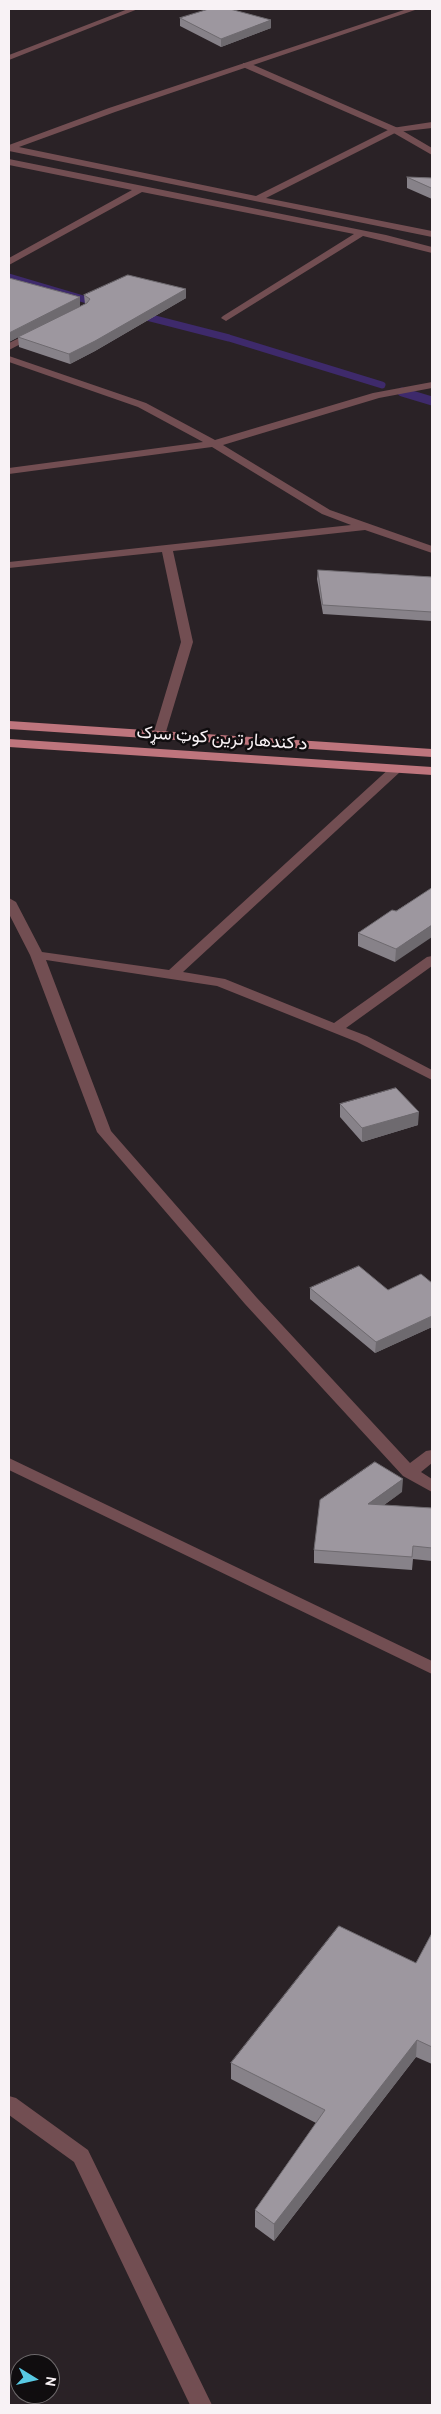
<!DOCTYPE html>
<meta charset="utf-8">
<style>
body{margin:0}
#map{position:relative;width:441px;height:2414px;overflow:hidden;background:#2a2226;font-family:Overpass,sans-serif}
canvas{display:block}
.frame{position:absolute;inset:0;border:10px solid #f8f2f5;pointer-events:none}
.north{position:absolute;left:10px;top:2354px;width:50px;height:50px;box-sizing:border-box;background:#100d0f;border:1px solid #6d696b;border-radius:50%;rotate:99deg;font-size:14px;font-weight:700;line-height:20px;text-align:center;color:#f8f2f5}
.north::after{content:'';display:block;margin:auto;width:18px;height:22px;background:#58c9e3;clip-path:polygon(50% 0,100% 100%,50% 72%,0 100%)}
</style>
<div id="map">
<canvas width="441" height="2414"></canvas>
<div class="frame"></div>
<div class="north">N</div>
</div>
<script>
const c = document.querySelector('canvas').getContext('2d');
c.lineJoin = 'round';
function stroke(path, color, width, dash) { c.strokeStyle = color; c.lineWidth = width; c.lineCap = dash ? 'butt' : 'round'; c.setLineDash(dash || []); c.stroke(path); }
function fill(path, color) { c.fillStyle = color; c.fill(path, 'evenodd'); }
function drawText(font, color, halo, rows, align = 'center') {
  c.font = font + ' Overpass,Vazirmatn,sans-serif'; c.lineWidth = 5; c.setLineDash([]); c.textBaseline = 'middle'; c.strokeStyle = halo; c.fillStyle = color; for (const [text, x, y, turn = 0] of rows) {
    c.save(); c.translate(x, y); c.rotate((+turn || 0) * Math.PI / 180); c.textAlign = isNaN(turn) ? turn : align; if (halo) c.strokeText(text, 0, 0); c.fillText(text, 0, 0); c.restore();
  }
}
stroke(new Path2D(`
 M9,277L97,303
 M139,315L229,338L382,385
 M402,392L405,393`), '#3e2a6b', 7);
stroke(new Path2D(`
 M402,392L432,401`), '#3e2a6b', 9);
fill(new Path2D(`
 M243,63H249L398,128L432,148V155L392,132L243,67Z
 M35,330L40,333L38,335L9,350V343Z
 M9,2096L16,2098L88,2150L212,2405H190L74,2162L9,2115Z`), '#724e52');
fill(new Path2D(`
 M128,9H138L9,60V55Z
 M407,9H418L115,112L19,147L256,196L392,128L432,122V128L397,132L266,198L432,231V237L9,151V145L109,108Z
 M9,159L386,235L432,247V253L363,236L226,321L221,318L223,316L354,234L142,192L9,265V258L132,190L9,165Z
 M9,356L146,403L215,440L373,393L432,382V388L379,398L223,445L330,510L432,546V553L365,530L173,551L193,642L165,735L159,739L155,738L153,735L181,642L162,552L9,568V562L351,525L322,514L212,447L9,474V468L203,442L138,407L9,362Z
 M396,765L400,766L402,769L400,772L183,972L225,979L334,1023L427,957L432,956V966L346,1028L367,1036L432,1070V1080L357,1042L217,986L46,960L111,1131L257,1298L410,1463L426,1451L432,1450V1463L421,1472L432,1479V1492L403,1476L245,1304L97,1132L30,955L9,914V898L16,902L42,952L169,970L392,766Z
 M9,1458L432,1661V1674L9,1470Z`), '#724e52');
fill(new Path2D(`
 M9,721L432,749V757L9,729Z
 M9,739L432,767V775L9,747Z`), '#be757d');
fill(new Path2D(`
 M180,18L271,28L221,47L180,26Z
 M407,177L432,178V199L407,188Z
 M9,278L80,297V306L30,331L85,304L84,295L186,289V298L95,351L70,364L19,347L18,337L9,342Z
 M318,570L432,577V621L323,614L317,579Z
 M432,888L395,962L358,946V933L396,911Z
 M340,1104L418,1125L362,1142L340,1117Z
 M432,1283V1327L375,1353L310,1299V1288L388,1290Z
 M402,1492L384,1505L432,1508V1561L413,1559L412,1570L314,1563V1550Z
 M432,1933V2064L416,2057L274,2241L255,2227V2210L316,2123L231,2079V2063L416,1963Z`), '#878289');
fill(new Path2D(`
 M271,20V28L221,47V39Z
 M186,289V298L95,351L70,364L69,354Z
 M80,297V306L9,342V333Z
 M432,925V937L395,962L396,949Z
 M419,1112L418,1125L362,1142V1128Z
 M432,1316V1327L375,1353L376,1342Z
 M403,1479L402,1492L367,1517L368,1504Z
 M417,2040L416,2057L274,2241V2224Z`), '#6e6a6f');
const building = new Path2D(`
 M209,9H230L271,20L221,39L180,18Z
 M407,177L432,178V188Z
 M128,275L186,289L95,341L69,354L18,337L87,303L90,299L84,295Z
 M9,278L80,297L9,333Z
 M318,570L432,577V612L323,605Z
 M432,888V925L396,949L358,933L392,910L396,911Z
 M396,1088L419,1112L362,1128L340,1104Z
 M359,1266L388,1290L421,1274L432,1283V1316L376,1342L310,1288Z
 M375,1462L403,1479L368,1504L432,1508V1548L413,1546L412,1557L314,1550L320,1500Z
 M339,1926L416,1963L432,1933V2047L417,2040L274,2224L255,2210L325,2110L231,2063Z`);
fill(building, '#9d979f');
stroke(building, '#6e6a6f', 1);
drawText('18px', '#f8f2f5', '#100d0f', [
 ["د کندهار ترين کوټ سړک",222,740,4]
]);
</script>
